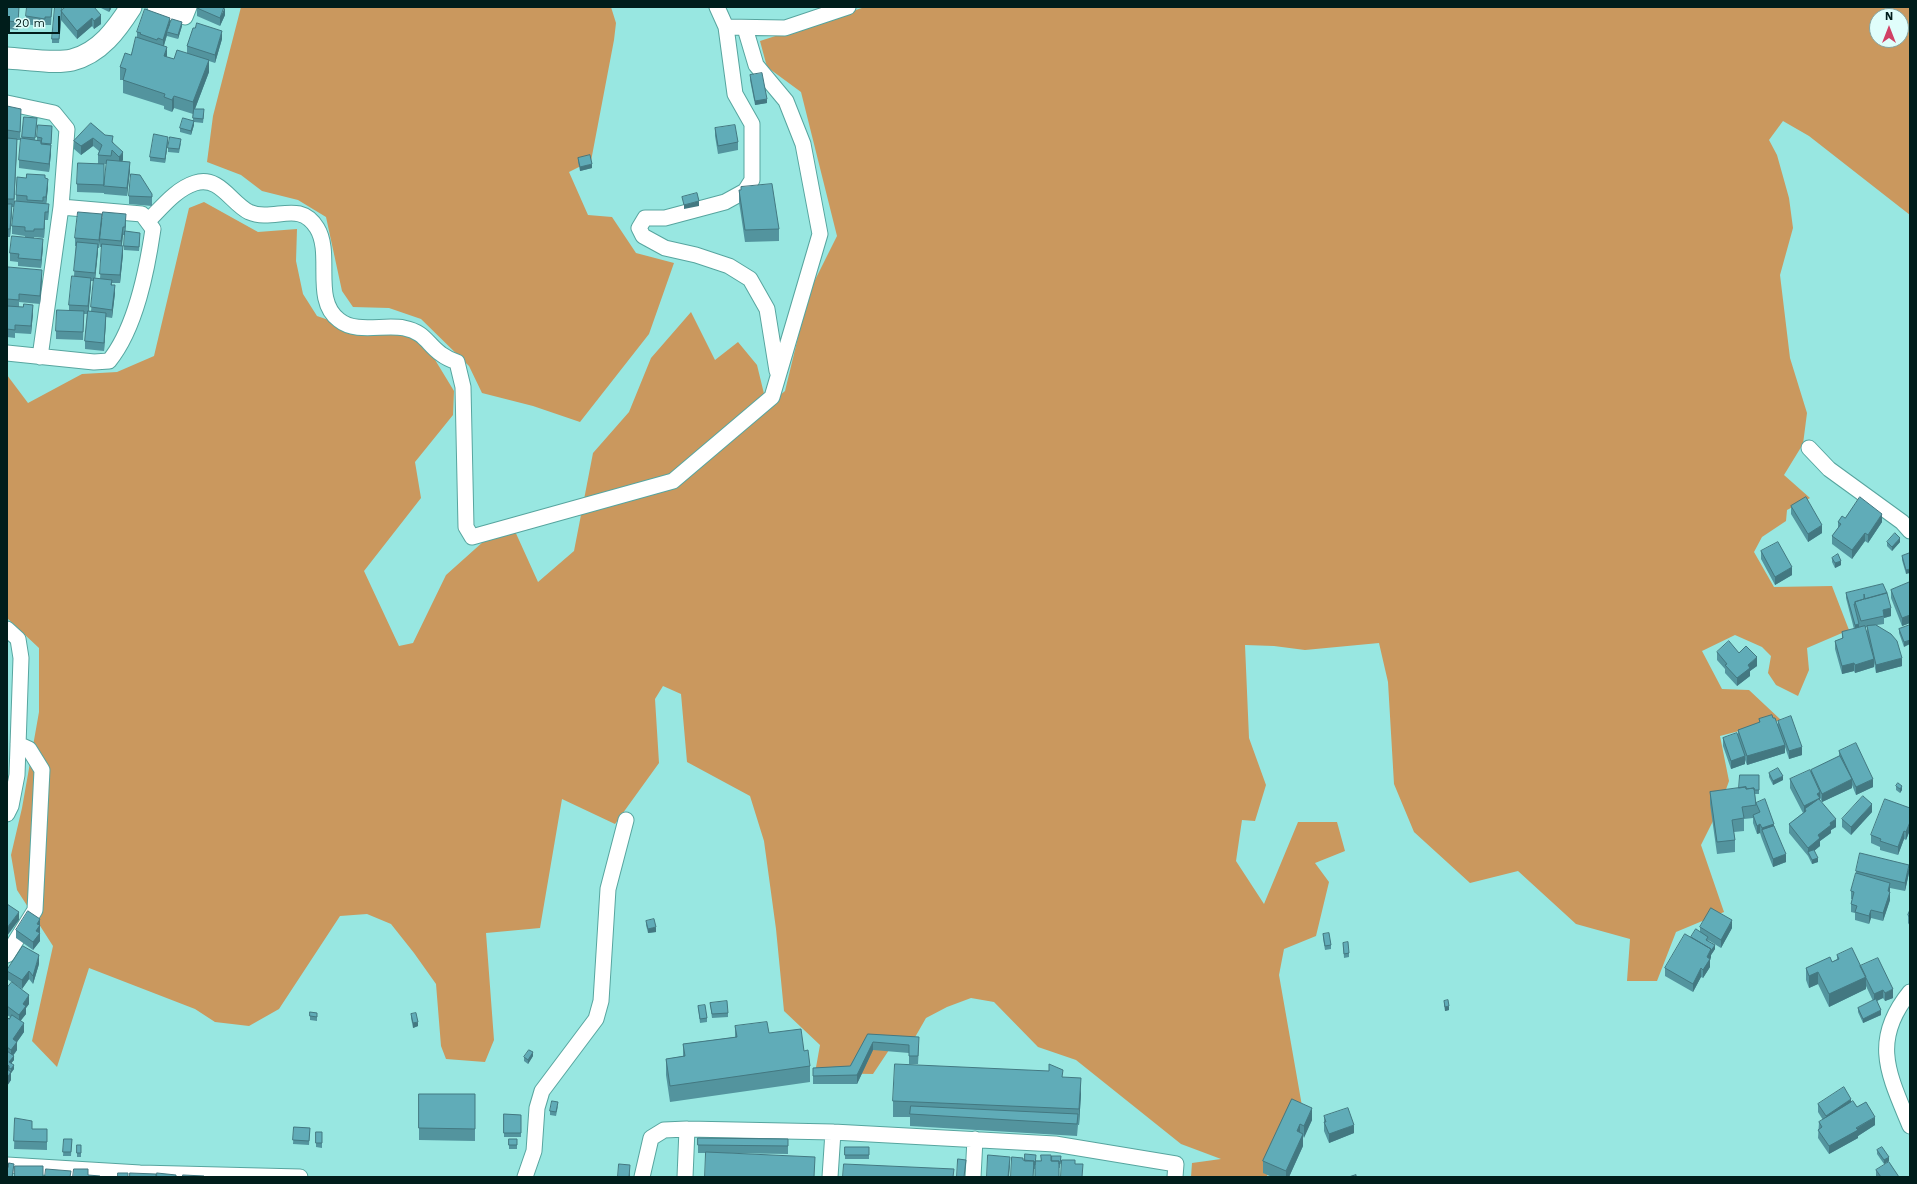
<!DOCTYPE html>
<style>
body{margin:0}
#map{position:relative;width:1917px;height:1184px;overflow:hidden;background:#98e7e1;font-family:"Work Sans",sans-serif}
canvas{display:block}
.frame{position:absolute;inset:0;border:8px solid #001d1b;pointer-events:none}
.north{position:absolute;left:1869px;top:8px;width:40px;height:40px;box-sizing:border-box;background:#e0fefb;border:1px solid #86a4a1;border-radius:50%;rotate:0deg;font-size:11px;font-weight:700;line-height:16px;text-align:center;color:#001d1b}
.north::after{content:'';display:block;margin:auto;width:14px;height:18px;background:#d04165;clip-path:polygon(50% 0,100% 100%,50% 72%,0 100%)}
.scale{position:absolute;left:8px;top:16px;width:52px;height:18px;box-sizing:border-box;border:2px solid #001d1b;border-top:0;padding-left:5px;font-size:12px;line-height:14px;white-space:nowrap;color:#001d1b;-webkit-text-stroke:3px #e0fefb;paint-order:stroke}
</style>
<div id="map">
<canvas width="1917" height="1184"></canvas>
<div class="frame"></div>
<div class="north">N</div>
<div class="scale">20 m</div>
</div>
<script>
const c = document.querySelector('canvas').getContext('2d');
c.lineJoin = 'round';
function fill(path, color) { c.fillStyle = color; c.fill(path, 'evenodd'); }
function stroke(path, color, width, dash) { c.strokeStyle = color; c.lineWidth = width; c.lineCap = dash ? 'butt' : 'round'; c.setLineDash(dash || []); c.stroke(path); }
fill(new Path2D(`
 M241,7H611L616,23L614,40L591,161L569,172L588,215L612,217L636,253L674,263L649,334L580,422L533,406L482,393L469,366L421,319L389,308L353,307L342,291L326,217L298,200L262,191L241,175L207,162L213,116Z
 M865,7H1910V215L1809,136L1783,121L1769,140L1777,155L1789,198L1793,228L1780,275L1790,358L1807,413L1803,444L1784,475L1810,498L1787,510L1786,521L1762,537L1754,552L1774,587L1832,586L1849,630L1807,648L1809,670L1798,696L1776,685L1768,673L1771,656L1762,647L1735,635L1702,651L1722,689L1749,690L1781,720L1720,736L1729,781L1719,809L1701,845L1724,912L1676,932L1657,981H1627L1630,939L1576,924L1518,871L1470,883L1414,832L1394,784L1388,682L1379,643L1305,650L1274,646L1245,645L1249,738L1266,785L1255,821L1242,820L1236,861L1264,904L1298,822H1337L1345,851L1315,863L1329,882L1316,936L1284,949L1279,975L1302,1106L1269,1162L1267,1177H1191L1192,1163L1221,1159L1181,1144L1076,1060L1038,1047L994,1002L971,998L947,1007L926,1018L914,1039L889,1050L873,1074L815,1073L820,1045L784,1011L776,929L764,841L750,796L687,762L681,694L663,686L655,699L659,763L615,824L562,799L540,928L486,933L494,1040L485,1062L446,1059L441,1046L436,984L414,953L391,924L367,914L340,916L279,1009L249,1026L215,1022L195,1009L89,968L57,1067L32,1041L53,946L17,890L11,855L22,808L39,712V648L7,618V375L28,403L82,374L117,372L154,356L189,208L204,202L258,232L297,229L296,261L303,294L317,316L352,328L404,332L423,340L454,391L453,415L415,462L421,498L364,571L399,646L413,643L446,575L484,541L514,529L538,582L574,551L593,453L629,412L651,358L691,312L715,360L738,342L757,365L767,406L785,391L809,292L837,236L801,92L767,67L760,41ZM1877,16H1901V40H1877Z`), '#ca985e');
const street = new Path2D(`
 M155,7L185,17L189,7
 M717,7L726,27L785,28L848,7
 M726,27L735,94L752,124V180L745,191L725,202L665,218H645L639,228L643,236L665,248L696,255L729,266L750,279L767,309L777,371
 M7,103L54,113L67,129L61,207L40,357
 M148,221C162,207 176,189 195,183C219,175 231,203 249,212C274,223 299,199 317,228C333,254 312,300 339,320C356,334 384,324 404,328C425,332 427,344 441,354C445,357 451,360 457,362L463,387L466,527L472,537L673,481L772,397L820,234L803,144L786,101L756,65L745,28
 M7,353L94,362L109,361C136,328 147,270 153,229L142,214L61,207
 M1809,448L1829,469L1902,522L1910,531
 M7,629L18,639L21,658L17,775L11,806L7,814
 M7,955L35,910L42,770L29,749L18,744
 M1910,992C1870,1041 1889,1075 1910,1126
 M7,1165L140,1173L300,1177
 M525,1177L534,1151L537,1108L542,1091L596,1019L601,1001L608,889L626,820
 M642,1177L651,1138L664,1130L687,1129L833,1132L1055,1144L1176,1164L1175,1177
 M685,1177L687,1129
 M830,1177L833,1132
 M973,1177L975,1139`);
const secondary = new Path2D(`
 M7,58C25,59 55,64 72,60C100,53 117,29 131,7`);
stroke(street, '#57a59f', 17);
stroke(secondary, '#57a59f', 23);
stroke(street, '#fff', 15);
stroke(secondary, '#fff', 21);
fill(new Path2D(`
 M7,7H19L18,30L7,29Z
 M52,7L51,25H45V27L26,24V16Z
 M94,7L101,24L94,29L92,26L77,39L61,20L59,43H52V39L62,11Z
 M99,7H112L109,12Z
 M197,8L225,15L220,26L197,16Z
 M170,24L182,26L178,39L167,36V35L164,46L167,57L174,59L187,53V46L222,39L215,63L209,61V72L195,109L204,114L203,123L194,122V125L191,135L180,132V128L193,120V114L174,108L172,112L164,109V106L123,93V80H120V67L131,55L137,37V32Z
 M750,75L767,103L755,105L750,80Z
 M7,106L21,117L20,140H17L14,207H12L10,237H8L7,250Z
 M24,117L37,123L35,140H37V137L52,130L51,145V153L49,172L19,168V160Z
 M91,123L113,142L123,160L122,161L130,170L127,196L104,194V186L107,164H104V193L77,192V184L98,163V155L99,151L93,146L81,155L74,149V141Z
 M715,128L738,142V150L718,154L715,136Z
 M168,141L165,163L150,161V157Z
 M181,143L179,153L168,152V148Z
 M578,158L592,168L580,171L578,162Z
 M26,178H45L48,187L46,204L49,212L48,220H45L44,238L34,237V238L43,247L41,268L18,266V262L10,261V253L25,237V236L12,234V226L16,201V195Z
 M741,187L779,229V241L745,242L739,202V190H741Z
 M152,194V206L129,204V196Z
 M102,222L99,248H98L95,278L100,279L102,247H100V239L126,223L125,235H123L122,246L123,254L120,283H112V285L115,293L112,318L106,317L104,351L85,349V341L87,314H84L83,340L56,339V331L69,310V305L74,276L76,246H75V238ZM91,281H94L91,311H89Z
 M140,237L139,251L124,250V246Z
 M7,274L42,278L40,304L19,302V307L33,313L31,334L15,333V338L7,337Z
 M1791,506L1822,533L1808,542L1791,514Z
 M1838,522H1882L1868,543L1865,541L1852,559L1832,544V536L1838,528Z
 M1887,542H1900L1892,551L1887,546Z
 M1761,551L1792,575L1775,585L1761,559Z
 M1910,553L1906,574L1902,560V556Z
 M1832,558L1841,565L1835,568L1832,562Z
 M1910,582V623L1902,626L1891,598V590Z
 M1883,584L1891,616L1884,618V624L1877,625L1902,666L1876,673L1874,663V667L1855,673L1854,671L1842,674L1835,649V641L1842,639V632L1854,629L1846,598V593ZM1867,627V634L1869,643L1865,628Z
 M1910,625L1904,647L1899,633V629Z
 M1717,652L1739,653L1757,666L1750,671V676L1737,686L1725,673V669L1717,660Z
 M1773,718L1778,725V721L1802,755L1789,759L1785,747V753L1747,765L1745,760V764L1731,769L1723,746V738L1738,735V730L1759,723V719Z
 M1839,751L1873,787L1856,795L1852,785V788L1822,802L1820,798V800L1836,827L1831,830V833L1820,841V846L1814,851L1818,862L1812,864L1808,856L1789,833V824L1803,813L1790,788V779L1811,772V770L1839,756Z
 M1769,773L1783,780L1773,785L1769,777Z
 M1759,775V794H1755L1756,803L1774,826L1786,862L1773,867L1762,839L1760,833L1757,834L1753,823V818L1744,819V831L1734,832L1735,840V852L1717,854L1710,804V792L1739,788Z
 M1896,786L1902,790L1900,793L1896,790Z
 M1910,808V830L1906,840L1904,839L1898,855L1880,850V847L1871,843V835Z
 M1872,812L1851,835L1842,827V819Z
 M1856,871L1909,873L1905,891L1890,888V900L1883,921L1871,918L1869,924L1855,920V913L1851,912V904L1852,899H1851V891L1856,874Z
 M1910,910V926L1908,923V915Z
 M646,921L656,932L648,933L646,925Z
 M40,927V941L33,950L16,938V930Z
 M1700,927L1732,928L1721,948L1708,940L1715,949L1711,955V957L1710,960V967L1703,978L1701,977L1693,992L1665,976V968L1691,937L1700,932Z
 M1323,934L1331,945V949L1325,950L1323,938Z
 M1343,943L1349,953V957L1344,958Z
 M1837,955L1860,966L1893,998L1885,1001L1883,998L1877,1001L1881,1015L1863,1023L1858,1012V1008L1873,1001L1866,986V989L1829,1007L1818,984L1809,988L1806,980V968L1832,962L1837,959Z
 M39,964L33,984L29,979L22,989L7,979V970Z
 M7,988L29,1004L26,1008V1014L20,1021L24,1032L17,1042V1050L13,1056L14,1060L11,1063L14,1069L11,1073V1080L7,1086V1017L9,1019L10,1017L7,1015Z
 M1444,1001L1449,1010L1445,1011L1444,1005Z
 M710,1003L728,1013V1017L712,1018Z
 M698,1006L707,1018V1022L700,1023Z
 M310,1012L317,1013V1021L310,1020Z
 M411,1014L418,1026L413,1028L411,1018Z
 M735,1026L769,1033L810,1066V1082L670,1102L666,1075V1059L683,1056V1044L735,1037Z
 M868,1034L919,1045L918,1064H909V1053L873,1050L857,1084H813V1068L850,1066Z
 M533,1056L528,1064L524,1061V1057Z
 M1063,1077L1081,1094L1079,1125H1078L1077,1136L910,1126V1117H893V1101Z
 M419,1094H475V1141L419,1140Z
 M1292,1099L1312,1120L1303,1138V1146L1289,1177H1272L1263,1173V1161Z
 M1851,1102L1875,1125L1858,1136V1138L1829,1154L1818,1138L1819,1122L1823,1120L1818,1112V1104Z
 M558,1106L556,1116L550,1115V1111Z
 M504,1114L521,1115V1137H504Z
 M1324,1116L1354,1133L1329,1143L1324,1131Z
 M15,1118L32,1129H47V1150L14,1149Z
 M294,1127L310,1128L309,1145L293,1144Z
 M316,1132H322V1148L316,1147Z
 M698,1138L788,1139V1154L724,1153L815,1169L706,1153H698Z
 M64,1139H72L71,1156H63Z
 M509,1139H517V1149H509Z
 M77,1145H81V1157H77Z
 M845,1147H869V1159H845Z
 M1877,1150L1889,1161L1884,1164L1877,1154Z
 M1061,1156L1060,1168L1035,1163V1169H1034L1033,1177H1011L1023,1160L1052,1161Z
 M1876,1170L1899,1177H1876Z`), '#53949e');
fill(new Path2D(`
 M109,7H111V9L109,12Z
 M225,7V15L220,26V18Z
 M101,15V24L94,29V21Z
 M92,18V26L77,39V31Z
 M170,18V26L167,32V35L163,48V40Z
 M182,22V26L178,39V35Z
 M222,31V39L215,63V55Z
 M167,47V59L164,56Z
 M209,60V72L193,114V102Z
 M174,96V108L172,112V100Z
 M767,99V103L755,105V101Z
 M194,121V125L191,135V131Z
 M168,137V141L165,163V159Z
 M93,138V146L81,155V146Z
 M17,139V147L14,207V199Z
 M51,145V153L49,172V164Z
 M123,152V160L119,165V157Z
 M130,162V170L127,196V188Z
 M592,164V168L580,171V167Z
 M48,179V187L46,206V197Z
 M699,201V206L684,209V205Z
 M12,204V212L10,237V229Z
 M45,212V220L44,238V229Z
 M102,214V222L99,248V240Z
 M126,214V223L125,235V227Z
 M123,227V235L121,249V241Z
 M43,239V247L41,268V260Z
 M98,244V252L95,281V273Z
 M123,246V254L120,283V275Z
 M42,270V278L40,304V296Z
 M91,278V286L88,315V306Z
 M115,285V293L112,318V310Z
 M33,305V313L31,334V326Z
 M106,313V321L104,351V343Z
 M1882,514V522L1868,543V535Z
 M1822,525V533L1808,542V534Z
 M1865,533V541L1852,559V550Z
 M1900,538V542L1892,551V547Z
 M1841,561V565L1835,568V563Z
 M1792,567V575L1775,585V577Z
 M1910,569V573L1906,574V570Z
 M1891,608V616L1884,618L1883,610Z
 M1910,615V623L1902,626V618Z
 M1859,624V628L1855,630V625Z
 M1910,640V644L1904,647V642Z
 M1757,657V666L1750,671V676L1737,686V678L1748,665Z
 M1902,658V666L1876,673V665Z
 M1874,659V667L1855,673V665Z
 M1854,663V671L1842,674V666Z
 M1785,745V753L1747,765V756Z
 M1802,747V755L1789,759V751Z
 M1745,756V764L1731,769V761Z
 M1783,776V780L1773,785V781Z
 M1852,779V788L1822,802V794Z
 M1873,779V787L1856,795V787Z
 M1902,786V790L1900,793V789Z
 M1820,792V800L1806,811L1805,809V814H1804V806L1817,794Z
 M1872,804V812L1851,835V827Z
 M1836,819V827L1831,830V833L1820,841V846L1809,855L1808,852V856V848L1818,835L1830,823Z
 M1910,822V830L1906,840V832Z
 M1760,824V833L1757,834V826Z
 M1774,824V832L1762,830V828Z
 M1904,831V839L1898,855V847Z
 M1786,854V862L1773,867V859Z
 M1818,858V862L1812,864V860Z
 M1909,865V873L1905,891V883Z
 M1890,883V891L1888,897L1890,892V900L1883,921V913Z
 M1871,910V918L1869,924V916Z
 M19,912V920L7,936V928Z
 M40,919V941L33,950V942L37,924Z
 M1732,920V928L1721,948V940Z
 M656,927V932L648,933V929Z
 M1715,945V949L1711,955V957L1710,960V967L1703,978V970L1707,957L1711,949Z
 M39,955V964L33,984V976Z
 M1701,968V977L1693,992V984Z
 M29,971V979L22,989V980Z
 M1818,972V984L1809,988V976Z
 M1866,977V989L1829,1007V994Z
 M1893,989V998L1885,1001V993Z
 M1883,990V998L1874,1002V994Z
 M29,995V1004L26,1008V1014L19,1023V1015L23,1004Z
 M1449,1006V1010L1445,1011V1007Z
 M1881,1010V1015L1863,1023V1019Z
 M418,1022V1026L413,1028V1023Z
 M24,1023V1032L17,1042V1050L11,1058V1050L13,1039Z
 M873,1042V1050L857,1084V1075Z
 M533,1052V1056L528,1064V1060Z
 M14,1056V1060L9,1066V1062Z
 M14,1065V1069L11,1073V1080L7,1086V1069L9,1066V1074L11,1072V1069Z
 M1081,1078V1094L1079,1125V1109Z
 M1851,1099V1107L1826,1124V1116Z
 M1312,1108V1120L1304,1138V1126Z
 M1875,1117V1125L1858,1136V1138L1829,1154V1146Z
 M1300,1124V1136L1297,1131Z
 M1354,1125V1133L1329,1143V1134Z
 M7,1129H8V1137H7Z
 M1303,1134V1146L1289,1177H1286V1171Z
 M1010,1157V1165L1009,1177H1008Z
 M1889,1157V1161L1884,1164V1160Z
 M14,1164L13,1177H12Z
 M630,1165V1177H629Z`), '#437881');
const building = new Path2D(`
 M7,7H19L18,22L7,21Z
 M27,7H52L51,17H45V19L26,16Z
 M55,7H62L59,39H52Z
 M66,7H94L101,15L94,21L92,18L77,31L61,11Z
 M197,7H224L220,18L197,8Z
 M145,9L170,18L163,40L158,38L157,40L140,34L141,33L137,32Z
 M172,19L182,22L178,35L167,32Z
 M197,23L222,31L215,55L187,46L193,28H195Z
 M136,37L167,47L164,56L174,59L177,50L209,60L193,102L174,96L172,100L164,97L165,94L123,80L126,69L120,67L125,53L131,55Z
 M762,73L767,99L755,101L750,75Z
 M7,106L21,109L20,132L7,130Z
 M194,109H204L203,119L193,118Z
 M24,117L37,118L35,138L22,137Z
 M183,118L194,121L191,131L180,128Z
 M91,123L105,135L113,136L112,142L123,152L119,157L112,150L111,156L98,155L102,145L93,138L81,146L74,141Z
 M38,125L52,126L51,144L41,143L42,138L37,137Z
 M735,125L738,142L718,146L715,128Z
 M154,134L168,137L165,159L150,157Z
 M170,137L181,139L179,149L168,148Z
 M7,138L17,139L14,199H7Z
 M21,138L41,141V144L51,145L49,164L19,160Z
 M590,155L592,164L580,167L578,158Z
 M107,160L130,162L127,188L104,186Z
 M78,163L104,164V185L77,184Z
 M27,174L45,175V178L48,179L46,197H43V201L27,200V196L16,195L17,177L26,178Z
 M131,174L140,175L152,194V197L129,196Z
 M772,184L779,229L745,230L739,190H741V187Z
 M697,193L699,201L684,205L682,197Z
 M15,201L49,204L48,212H45L44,229H34V231H25V227L12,226Z
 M7,204H12L10,229H7Z
 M78,212L102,214L99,240L75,238Z
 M103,212L126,214L125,227H123L121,241L100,239Z
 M125,231L140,233L139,247L124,246Z
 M12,236L43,239L41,260L18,258L19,254L10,253Z
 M77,242L98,244L95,273L74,271Z
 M102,244L123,246L120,275L100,274Z
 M8,267L42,270L40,296L19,294V300L7,299Z
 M72,276L91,278L88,306L69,305Z
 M94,278L112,280L111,285H115L112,310L91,307Z
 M24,304L33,305L31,326L15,325V330L7,329V306L23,307Z
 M57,310L84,311L83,332L56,331Z
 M88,311L106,313L104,343L85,341Z
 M1806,497L1822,525L1808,534L1791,506Z
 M1860,497L1882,514L1868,535L1865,533L1852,550L1832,536L1841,524L1838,522L1842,516L1845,518Z
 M1895,533L1900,538L1892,547L1887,542Z
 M1778,542L1792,567L1775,577L1761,551Z
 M1910,553V569L1906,570L1902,556Z
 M1838,554L1841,561L1835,563L1832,558Z
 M1910,582V615L1902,618L1891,590Z
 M1883,584L1887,593L1865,599L1864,594V599L1855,602V604H1854L1859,624L1855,625L1846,593Z
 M1887,593L1891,608L1883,610L1884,616L1861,621L1855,602Z
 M1876,625L1891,634L1897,641L1902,658L1876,665L1867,626Z
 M1910,625V640L1904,642L1899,629Z
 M1865,626L1874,659L1855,665L1854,663L1842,666L1835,641L1843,638L1842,632Z
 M1729,641L1739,653L1746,646L1757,657L1748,665L1750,668L1737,678L1725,665L1727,664L1717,652Z
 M1772,715L1773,718H1775L1785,745L1747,756L1738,730L1760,722L1759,719Z
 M1791,716L1802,747L1789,751L1778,721Z
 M1737,733L1745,756L1731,761L1723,738Z
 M1856,743L1873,779L1856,787L1839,751Z
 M1840,756L1852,779L1822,794L1811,770Z
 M1778,768L1783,776L1773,781L1769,773Z
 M1810,770L1820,792L1817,794L1820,798L1804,806L1790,779Z
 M1740,775H1759V790H1754V788L1746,789V787L1739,788Z
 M1898,783L1902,786L1900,789L1896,786Z
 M1746,787V789L1754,788L1756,805L1742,807L1744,818L1732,820L1735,840L1717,842L1710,792Z
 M1863,796L1872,804L1851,827L1842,819Z
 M1765,799L1774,824L1762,828L1760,824L1757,826L1753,815L1760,812L1756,803Z
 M1819,799L1836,819L1830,823L1831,825L1818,835L1820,838L1808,848L1789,824L1806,811L1805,809Z
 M1885,799L1910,808V822L1906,832L1904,831L1898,847L1880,841L1881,839L1871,835Z
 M1774,826L1786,854L1773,859L1762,830Z
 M1814,850L1818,858L1812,860L1808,852Z
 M1860,853L1909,865L1905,883L1856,871Z
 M1856,873L1890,883L1888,891L1890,892L1883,913L1871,910L1869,916L1855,912L1857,906L1851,904L1854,892L1851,891Z
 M7,904L19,912L7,928Z
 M1711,908L1732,920L1721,940L1700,927Z
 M1910,910V918L1908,915Z
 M28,911L40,919L37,924L40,925L36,931L40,933L33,942L16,930Z
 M654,919L656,927L648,929L646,921Z
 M1696,929L1708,937L1706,940L1715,945L1711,951V949L1691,937Z
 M1329,933L1331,945L1325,946L1323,934Z
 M1685,934L1711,949L1707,957L1710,959L1703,970L1701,968L1693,984L1665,968Z
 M1348,942L1349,953L1344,954L1343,943Z
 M23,946L39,955L33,976L29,971L22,980L7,971V970Z
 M1852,948L1866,977L1829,994L1818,972L1809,976L1806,968L1830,957L1832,962L1839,959L1837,955Z
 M1878,958L1893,989L1885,993L1883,990L1874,994L1860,966Z
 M12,982L29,995L23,1004L26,1006L19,1015L7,1006V988Z
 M1876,999L1881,1010L1863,1019L1858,1008Z
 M1448,1000L1449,1006L1445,1007L1444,1001Z
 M727,1001L728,1013L712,1014L710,1003Z
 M705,1005L707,1018L700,1019L698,1006Z
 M310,1012L317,1013V1017L310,1016Z
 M416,1013L418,1022L413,1023L411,1014Z
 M12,1015L24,1023L13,1039L17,1042L11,1050L7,1047V1017L9,1019Z
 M767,1022L769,1033L801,1029L804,1051L808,1050L810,1066L670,1086L666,1059L685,1056L683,1044L737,1037L735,1026Z
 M868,1034L919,1037L918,1056H909V1045L873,1042L857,1075L813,1076V1068L850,1066Z
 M529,1050L533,1052L528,1060L524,1057Z
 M7,1051L14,1056L9,1062L14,1065L11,1069L9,1068V1066L7,1064Z
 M7,1064L9,1066L7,1069L11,1072L7,1078Z
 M895,1064L1049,1071V1064L1063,1070L1062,1077L1081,1078L1079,1109L893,1101Z
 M1844,1087L1851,1099L1826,1116L1818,1104Z
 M419,1094H475V1129L419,1128Z
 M1292,1099L1312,1108L1304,1126L1300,1124L1297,1131L1303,1134L1286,1171L1263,1161Z
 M552,1101L558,1102L556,1112L550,1111Z
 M1853,1101L1857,1107L1866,1102L1875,1117L1856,1128L1858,1130L1829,1146L1818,1130L1822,1127L1819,1122Z
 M911,1106L1078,1114L1077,1124L910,1114Z
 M1348,1108L1354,1125L1329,1134L1324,1122H1326L1324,1116Z
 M504,1114L521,1115V1133H504Z
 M15,1118L32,1121V1129H47V1142L14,1141Z
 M294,1127L310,1128L309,1141L293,1140Z
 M316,1132H322V1143H316Z
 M698,1138L788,1139V1146L698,1145Z
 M64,1139H72L71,1152H63Z
 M509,1139H517V1145H509Z
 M77,1145H81V1153H77Z
 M845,1147H869V1155H845Z
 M1882,1147L1889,1157L1884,1160L1877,1150Z
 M706,1152L815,1157L814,1177H705Z
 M1025,1154L1036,1155L1035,1165H1034V1161H1025Z
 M988,1155L1010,1157L1008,1177H987Z
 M1041,1155H1051V1161H1059V1177H1035V1161H1041Z
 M1052,1156H1061L1060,1164H1059V1161H1052Z
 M1012,1157L1023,1158V1160L1034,1161L1033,1177H1011Z
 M958,1159L966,1160L964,1177H957Z
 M1062,1160H1075V1164H1083L1082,1177H1061Z
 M1889,1162L1899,1177H1881L1876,1170Z
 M9,1163L14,1164L12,1177H7V1166L8,1167Z
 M619,1164L630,1165L629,1177H618Z
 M844,1164L954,1169L953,1177H843Z
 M15,1166H43V1177H15Z
 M46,1169L71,1171L70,1177H45Z
 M74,1169H88V1175L100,1176V1177H73Z
 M118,1173H128V1177H118Z
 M130,1173L156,1174V1177H130Z
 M157,1173L176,1175V1177H157Z
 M183,1175L204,1176L203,1177H183Z
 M1356,1175V1177H1349Z`);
fill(building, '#60acb8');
stroke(building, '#437881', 1);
</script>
